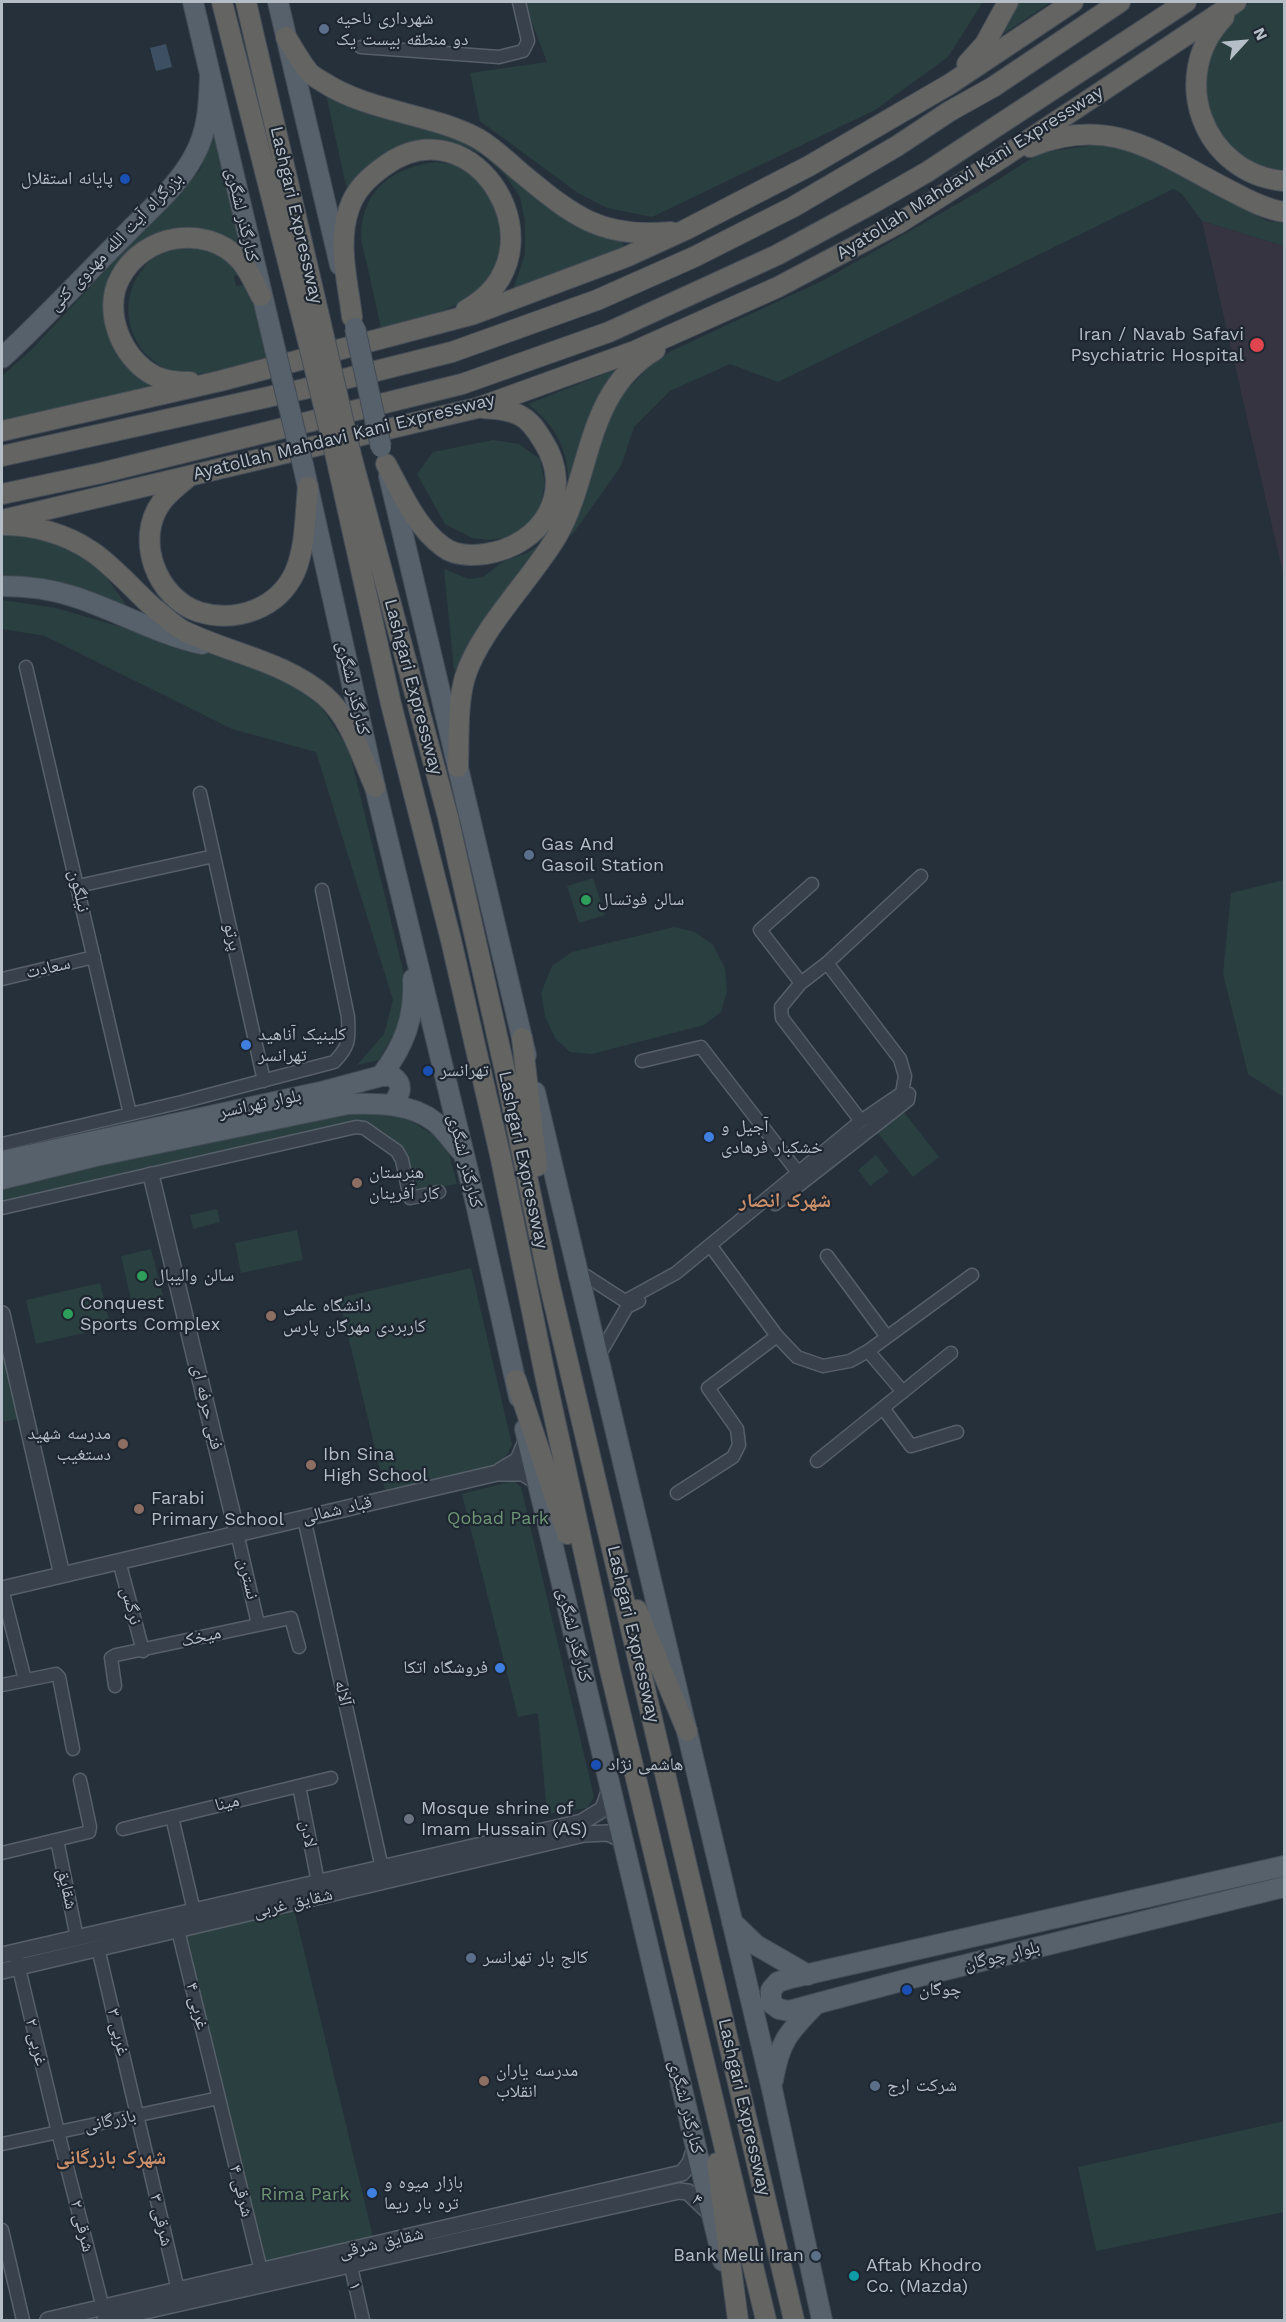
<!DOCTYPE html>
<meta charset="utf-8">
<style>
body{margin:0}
#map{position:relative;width:1286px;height:2322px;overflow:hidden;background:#26303b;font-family:"Work Sans",sans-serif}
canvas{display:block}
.frame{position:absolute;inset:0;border:3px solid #b5bdc7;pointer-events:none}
.north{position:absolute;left:1214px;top:12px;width:60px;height:60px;-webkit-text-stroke:4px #1e2731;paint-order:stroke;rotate:64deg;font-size:16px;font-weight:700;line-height:24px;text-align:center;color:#b5bdc7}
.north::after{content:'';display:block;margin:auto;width:21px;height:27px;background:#b5bdc7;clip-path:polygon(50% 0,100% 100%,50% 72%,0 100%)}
</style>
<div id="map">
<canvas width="1286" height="2322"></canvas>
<div class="frame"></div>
<div class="north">N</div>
</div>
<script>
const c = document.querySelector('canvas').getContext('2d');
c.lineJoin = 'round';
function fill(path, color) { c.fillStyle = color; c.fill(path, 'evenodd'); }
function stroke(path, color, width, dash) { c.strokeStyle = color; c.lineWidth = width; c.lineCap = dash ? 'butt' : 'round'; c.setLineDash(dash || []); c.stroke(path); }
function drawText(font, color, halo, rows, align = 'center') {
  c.font = font + ' "Work Sans","Noto Naskh Arabic",sans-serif'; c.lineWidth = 4.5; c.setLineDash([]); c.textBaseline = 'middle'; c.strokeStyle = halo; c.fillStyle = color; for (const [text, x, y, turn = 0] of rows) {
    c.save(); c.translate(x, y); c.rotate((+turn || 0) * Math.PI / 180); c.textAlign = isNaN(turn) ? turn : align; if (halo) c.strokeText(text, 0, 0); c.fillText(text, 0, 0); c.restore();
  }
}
fill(new Path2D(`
 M1202,221L1284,246V577L1253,444Z`), '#353440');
fill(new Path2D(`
 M524,2H983L948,57L875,110L652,217L607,208L578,193L480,121L470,73L547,62Z
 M1019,2H1051L1003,34Z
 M1250,2H1284V178L1223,147L1199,88L1218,28Z
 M325,90L469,139L621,238L624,248L513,290L525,254V222L520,197L506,176L483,155L463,146L439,140L410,145L383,153L358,177L348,195Z
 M219,122L249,252L218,235L162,236L107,306L150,378L148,389L2,422V376L31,350L200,170Z
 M1095,145L1132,151L1267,221L1284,223V246L1202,221L1182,194L1173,189L778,382L730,364L670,391L634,427L621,466L570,538L597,440L620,397L647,369L671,351L824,280L985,188L1040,153Z
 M436,162L461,166L497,197L504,258L473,298L413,323L381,328C376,305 371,283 366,260C364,252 361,242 361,233C363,188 395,167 436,162Z
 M193,245L213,250L245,273L234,276L236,286L251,284L267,359C236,366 202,380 171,371C162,369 154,361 148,356C113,321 127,263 174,247C180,246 187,246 193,245Z
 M629,364L569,491C568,451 560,430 528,404Z
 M493,440L519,444L540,459L545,484L540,506L529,525L507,538L489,540L472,538L445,524L417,474L433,452Z
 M2,531L46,538L87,558L102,571L132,613C84,593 54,577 2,575Z
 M547,539L462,667L454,670L444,569L469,579L483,577L504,561L527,553Z
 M2,600L56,608L278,673L321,706L349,750L404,974V1016L379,1060L357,1065L384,1034L393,1000L316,752L232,729L45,636L2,629Z
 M593,878L605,915L579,923L567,886Z
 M1284,880V1097L1248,1074L1223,974L1231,893Z
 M674,927L695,932L713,945L725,968L727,991L721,1012L704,1025L592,1054L570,1052L555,1038L545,1016L541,993L552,966L572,952Z
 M359,1105L411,1121L446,1143L457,1184L410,1193L404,1158L367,1126L231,1150L2,1201V1185Z
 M903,1111L939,1157L913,1177L877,1132Z
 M876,1155L889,1172L870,1186L858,1170Z
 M217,1209L220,1222L193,1229L190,1215Z
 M297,1230L303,1260L241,1273L235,1243Z
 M151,1249L163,1296L132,1304L121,1256Z
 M471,1268L512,1445L502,1463L385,1490L339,1298Z
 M100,1283L111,1327L36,1344L26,1300Z
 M2,1346L18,1419L2,1422Z
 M514,1481L521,1487L594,1797L587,1808L547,1814L538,1713L518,1717L462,1494Z
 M292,1901L374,2241L263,2265L183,1924Z
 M1284,2121V2212L1096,2251L1078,2167Z`), '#2a3f3f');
fill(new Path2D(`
 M166,44L172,67L156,71L150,48Z`), '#3c4f63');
const minor = new Path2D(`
 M361,47L499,57L523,51L528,41L519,2
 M26,667L130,1114
 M200,793L264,1081
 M78,886L214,856
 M2,979L94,957
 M801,983L760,930L812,884
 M642,1061L701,1047L803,1179
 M861,1121L782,1018L781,1007L801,983L827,963L921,876
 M2,1144L182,1102L334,1062C350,1046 349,1039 348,1017L322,890
 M775,1204L908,1100L909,1094L902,1093
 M2,1208L356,1127L364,1128L397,1151L402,1160L410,1198L439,1192
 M710,1245L777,1336L797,1357L823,1366L850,1361L868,1351L972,1275
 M827,1256L887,1337
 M577,1270L625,1301L676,1273L861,1121L902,1093L905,1076L900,1059L827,963
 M868,1351L903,1392
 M598,1357L627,1307L639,1301
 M883,1408L911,1446L957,1432
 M817,1461L951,1353
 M677,1493L733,1457L739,1445L737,1429L708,1388L777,1336
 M304,1518L382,1868
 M237,1533L258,1624
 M119,1561L143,1651
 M2,1589L25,1680
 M2,1685L56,1674L59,1677L73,1749
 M115,1686L111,1658L116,1655L291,1618L299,1647
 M299,1786L318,1882
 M172,1817L194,1911
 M123,1829L331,1778
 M57,1840L77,1938
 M2,1853L89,1832L90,1827L80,1780
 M176,1922L263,2279
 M98,1948L178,2290
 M17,1960L58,2132L105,2316
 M2,2144L219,2098
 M2,2230L23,2320
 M349,2258L363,2320`);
const tertiary = new Path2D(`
 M151,1175L237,1533
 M2,1314L62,1575
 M500,1471L518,1460L527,1439
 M2,1589L497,1473H523L536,1481
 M2,1955L582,1822L603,1809L611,1786
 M2,1971L584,1834L608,1833L621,1839
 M48,2320L682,2173L690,2163L696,2144
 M105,2320L679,2191L688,2192L711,2214`);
const primary = new Path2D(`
 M193,2L275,349
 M278,2L340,265
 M2,358C45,318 86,274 128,232C151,208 178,186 194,156C208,131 209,104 210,76
 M303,465L375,787L476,1204L519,1397
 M389,476L526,1055
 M2,586C27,586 51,589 75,597C118,611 157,634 202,644
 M381,1076C404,1046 415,1018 413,979
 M535,1092L772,2089L822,2320
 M2,1161L325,1091L381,1076H392C405,1085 400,1094 392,1105
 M2,1179L96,1156L348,1104C377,1103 411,1103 435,1122C445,1130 452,1141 460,1150
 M525,1429L723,2261
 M1284,1866L791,1978L778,1982L771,1990V2003L779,2009L789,2011L916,1977L1284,1887
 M732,1922L756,1945L808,1975
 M773,2080C780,2040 789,2032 816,2004`);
const trunk = new Path2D(`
 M222,2L308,341
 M246,2L324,337
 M1224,17C1167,76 1203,174 1284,181
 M286,37C293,48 300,61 308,71C312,76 318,79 323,82C369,112 429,113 477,138C493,147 506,160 520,172C572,215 600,239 671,232
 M967,64L985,44L1008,2
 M1030,147C1114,112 1162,157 1233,192C1250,201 1266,209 1284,212
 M352,317C348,283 337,243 349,209C355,190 368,178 383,167C474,98 569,253 466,310
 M190,382C179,382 165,381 155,376C122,360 102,311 120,278C143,234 206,223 240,260C249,270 255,285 261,296
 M2,431L220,381L474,314L626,257L685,230L809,166L950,84L1073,2
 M351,455L448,817L505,1071L549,1282L794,2320
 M2,456L304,389L452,352L597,300L694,257L793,207L897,146L950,111L993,87L1120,2
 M336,457L391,704L451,940L501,1159L545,1375L610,1670L766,2320
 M386,464C401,491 416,527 442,546C454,556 471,556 485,554C542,546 576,492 543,441C537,431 530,420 519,415C508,409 495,409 483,408
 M187,478C178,486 168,493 161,503C135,539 156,598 199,612C236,623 278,609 295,572C306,546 305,515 308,487
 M2,494L101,473L462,384L609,332L777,255L873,203L927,172L1186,2
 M2,520L477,408L635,351L778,287L899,223L1000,159L1236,2
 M4,525C34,525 66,534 91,551C113,565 134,591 155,609C165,616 174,626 184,631C231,654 284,661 325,696C351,719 361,756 375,787
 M458,767C459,738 457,705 465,677C480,629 531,580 557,536C593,473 584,393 655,350
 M522,1038L537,1166
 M516,1380L567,1534
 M637,1610L687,1731
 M717,2163L738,2320`);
stroke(minor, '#57606a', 15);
stroke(tertiary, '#57606a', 18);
stroke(primary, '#424b55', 22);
stroke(trunk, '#444d57', 22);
stroke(minor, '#39424c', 12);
stroke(tertiary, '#39424c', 15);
stroke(primary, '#57616c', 20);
stroke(trunk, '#646462', 20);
const primaryBridge = new Path2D(`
 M355,328L381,447
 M275,349L303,465`);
const trunkBridge = new Path2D(`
 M324,337L351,455
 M308,341L336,457`);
stroke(primaryBridge, '#424b55', 22, []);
stroke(trunkBridge, '#444d57', 22, []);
stroke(primaryBridge, '#57616c', 20);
stroke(trunkBridge, '#646462', 20);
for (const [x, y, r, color] of [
 [324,29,6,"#5c6f8a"],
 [125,179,6,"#1a4fb4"],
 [1257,345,8,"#e0444e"],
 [529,855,6,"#5c6f8a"],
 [586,900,6,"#2e9e5b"],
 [246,1045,6,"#3f7fe0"],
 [428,1071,6,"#1a4fb4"],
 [709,1137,6,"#3f7fe0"],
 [357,1183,6,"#8d6e63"],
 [142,1276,6,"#2e9e5b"],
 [68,1314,6,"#2e9e5b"],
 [271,1316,6,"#8d6e63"],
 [123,1444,6,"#8d6e63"],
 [311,1465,6,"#8d6e63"],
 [139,1509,6,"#8d6e63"],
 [500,1668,6,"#3f7fe0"],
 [596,1765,6,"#1a4fb4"],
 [409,1819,6,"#6b7280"],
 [471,1958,6,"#5c6f8a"],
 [907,1990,6,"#1a4fb4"],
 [484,2081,6,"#8d6e63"],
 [875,2086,6,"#5c6f8a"],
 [372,2193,6,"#3f7fe0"],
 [816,2256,6,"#5c6f8a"],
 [854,2276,6,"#0f9aa8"]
]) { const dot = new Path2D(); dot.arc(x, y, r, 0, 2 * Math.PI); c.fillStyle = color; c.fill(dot); stroke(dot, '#1e2731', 2); }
drawText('18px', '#b5bdc7', '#1e2731', [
 ["شهرداری ناحیه",336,19],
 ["دو منطقه بیست یک",336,40],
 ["پایانه استقلال",113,179,"right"],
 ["Iran / Navab Safavi",1244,335,"right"],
 ["Psychiatric Hospital",1244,356,"right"],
 ["Gas And",541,845],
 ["Gasoil Station",541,866],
 ["سالن فوتسال",598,900],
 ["کلینیک آناهید",258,1035],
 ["تهرانسر",258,1056],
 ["تهرانسر",440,1071],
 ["آجیل و",721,1127],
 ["خشکبار فرهادی",721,1148],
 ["هنرستان",369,1173],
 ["کار آفرینان",369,1194],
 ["سالن والیبال",154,1276],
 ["Conquest",80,1304],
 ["Sports Complex",80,1325],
 ["دانشگاه علمی",283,1306],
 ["کاربردی مهرگان پارس",283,1327],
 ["مدرسه شهید",111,1434,"right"],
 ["دستغیب",111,1455,"right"],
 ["Ibn Sina",323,1455],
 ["High School",323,1476],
 ["Farabi",151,1499],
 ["Primary School",151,1520],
 ["فروشگاه اتکا",488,1668,"right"],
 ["هاشمی نژاد",608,1765],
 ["Mosque shrine of",421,1809],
 ["Imam Hussain (AS)",421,1830],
 ["کالج بار تهرانسر",483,1958],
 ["چوگان",919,1990],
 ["مدرسه یاران",496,2071],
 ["انقلاب",496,2092],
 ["شرکت ارج",887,2086],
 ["بازار میوه و",384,2183],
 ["تره بار ریما",384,2204],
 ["Bank Melli Iran",804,2256,"right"],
 ["Aftab Khodro",866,2266],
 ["Co. (Mazda)",866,2287]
], 'left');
drawText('18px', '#b5bdc7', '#1e2731', [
 ["Ayatollah Mahdavi Kani Expressway",970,173,-32],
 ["کنارگذر لشگری",242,215,77],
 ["Lashgari Expressway",296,215,77],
 ["بزرگراه آیت الله مهدوی کنی",116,242,-46],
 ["Ayatollah Mahdavi Kani Expressway",344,437,-14],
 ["Lashgari Expressway",413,687,75],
 ["کنارگذر لشگری",353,688,77],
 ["نیلگون",79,891,77],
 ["پرتو",232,937,78],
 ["سعادت",48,968,-13],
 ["بلوار تهرانسر",260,1104,-12],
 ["Lashgari Expressway",523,1160,78],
 ["کنارگذر لشگری",465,1161,76],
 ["فنی حرفه ای",207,1407,77],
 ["قباد شمالی",337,1510,-13],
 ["نسترن",248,1579,77],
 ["نرگس",131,1606,75],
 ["Lashgari Expressway",633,1634,77],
 ["کنارگذر لشگری",574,1635,76],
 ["میخک",201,1637,-13],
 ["آلاله",343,1693,77],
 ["مینا",227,1803,-14],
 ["لادن",308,1834,79],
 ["شقایق",67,1889,78],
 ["شقایق غربی",293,1903,-13],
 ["بلوار چوگان",1002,1956,-14],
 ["۴ غربی",197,2006,76],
 ["۳ غربی",118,2032,77],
 ["۲ غربی",36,2042,77],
 ["کنارگذر لشگری",686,2107,76],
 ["Lashgari Expressway",744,2107,77],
 ["بازرگانی",110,2121,-12],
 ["۴ شرقی",241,2191,76],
 ["۴",697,2200,43],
 ["۳ شرقی",161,2220,77],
 ["۲ شرقی",82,2226,76],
 ["شقایق شرقی",381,2243,-13],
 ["۱",355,2286,77]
]);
drawText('18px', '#6e9675', '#1e2731', [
 ["Qobad Park",498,1519],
 ["Rima Park",305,2195]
]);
drawText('bold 20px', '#cc906b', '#1e2731', [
 ["شهرک انصار",785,1201],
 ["شهرک بازرگانی",111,2158]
]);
</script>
